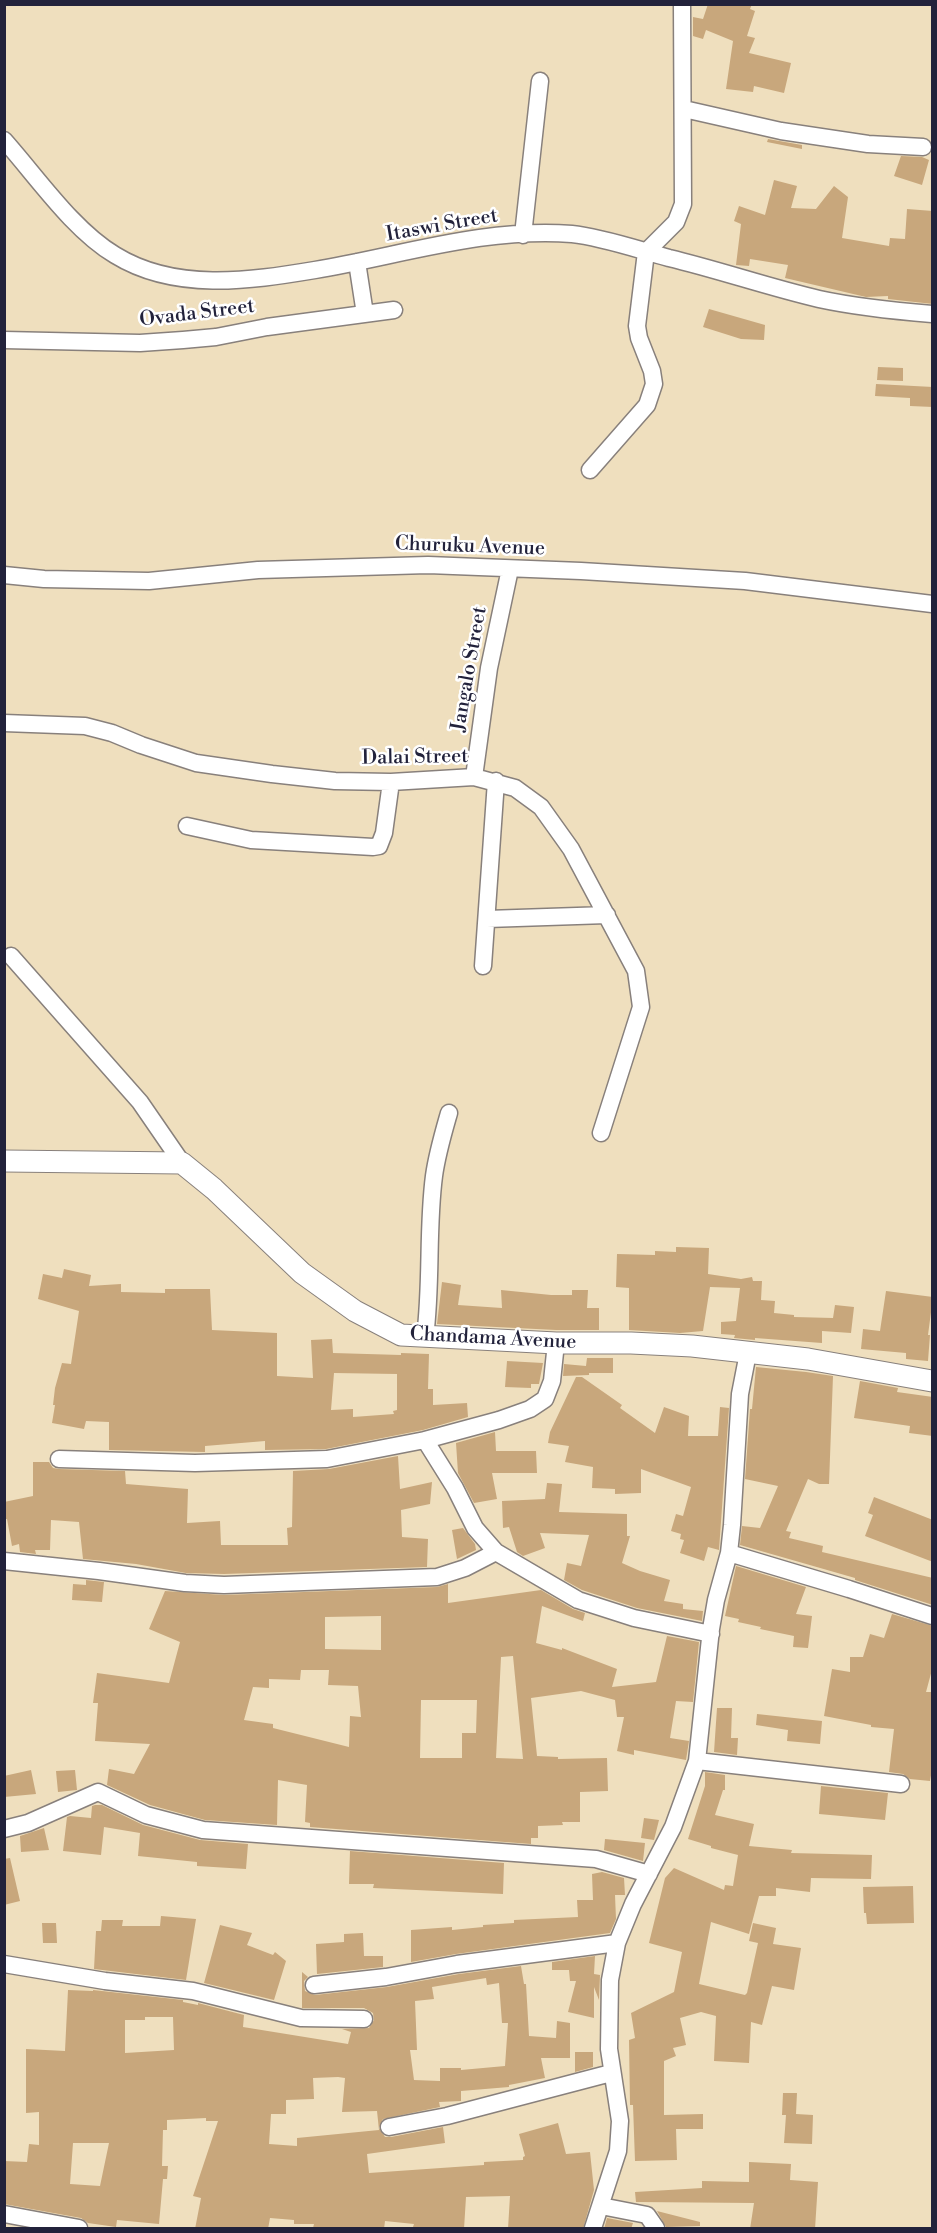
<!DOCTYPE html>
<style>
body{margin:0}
#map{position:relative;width:937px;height:2233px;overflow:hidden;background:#efdfbe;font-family:"Libre Bodoni",serif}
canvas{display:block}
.frame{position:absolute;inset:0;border:6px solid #22223b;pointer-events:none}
</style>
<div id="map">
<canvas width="937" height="2233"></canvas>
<div class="frame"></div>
</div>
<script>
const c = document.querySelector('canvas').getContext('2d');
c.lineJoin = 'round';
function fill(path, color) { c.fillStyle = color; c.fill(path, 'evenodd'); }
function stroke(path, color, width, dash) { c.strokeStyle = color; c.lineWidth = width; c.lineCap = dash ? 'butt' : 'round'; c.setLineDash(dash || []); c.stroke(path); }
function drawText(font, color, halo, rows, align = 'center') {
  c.font = font + ' "Libre Bodoni",serif'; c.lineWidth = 5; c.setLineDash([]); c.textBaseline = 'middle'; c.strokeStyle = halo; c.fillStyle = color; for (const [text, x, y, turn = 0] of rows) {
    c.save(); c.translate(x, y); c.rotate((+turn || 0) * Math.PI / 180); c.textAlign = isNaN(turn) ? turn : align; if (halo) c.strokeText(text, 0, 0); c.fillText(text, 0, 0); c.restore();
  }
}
fill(new Path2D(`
 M708,4H752L750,9L755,11L747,36L755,38L749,53L791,63L784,93L754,86L753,92L726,89L733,41L706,30L703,39L693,36V17L703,19Z
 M768,139L802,145V149L767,142Z
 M901,156L922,157L929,160L922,185L894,176Z
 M774,180L797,186L791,208L816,209L834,186L848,197L842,238L889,246L890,238L905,239L907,209L933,211V304L888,299V296L866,297L785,278L788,265L750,259L749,266L736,265L741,224L734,221L739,206L765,215Z
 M709,309L765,325L764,340L741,339L703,327Z
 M878,367L903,368V381L877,380Z
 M876,384L933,387V407L910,406V398L875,396Z
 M676,1247L709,1248L708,1274L741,1279L752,1277L753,1281H762L761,1300L775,1301L774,1313L794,1315V1317L833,1318L835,1305L854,1307L851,1333L822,1331V1343L755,1338V1340L734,1338L735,1335L721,1334V1322L736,1321L740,1288L710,1287L703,1331L680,1333L629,1330V1288L616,1287L617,1254L655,1255V1251L676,1252Z
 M64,1269L91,1275L89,1286L121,1284V1292L165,1293V1289H210L212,1330L277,1333V1376L313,1378L311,1340L332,1339L333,1353L401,1355V1353L429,1354L428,1389H433V1405L467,1403L468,1417L423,1430L326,1449L265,1450V1441L205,1446V1452L109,1450V1422L86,1421L84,1429L52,1423L55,1405H53L55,1388L62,1363L71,1364L79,1311L38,1299L43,1274L62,1278ZM334,1373L397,1374V1410L393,1411L394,1414L353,1417V1409L331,1410Z
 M442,1282L461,1285L458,1305L502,1308L501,1290L551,1295H572V1290H588L587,1308H599V1330H556L437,1324Z
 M886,1291L933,1297L928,1335H930L928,1361L906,1359V1353L861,1349L863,1329L880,1331Z
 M587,1358H613V1373H589V1375L563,1376L564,1364L586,1366Z
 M507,1361L543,1363L539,1384H531V1388L505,1387Z
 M756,1367L806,1372L833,1376L829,1484H819L808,1479L786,1531L791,1532L789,1538L823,1546L822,1552L933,1578V1605L855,1580V1578L740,1545L742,1526L760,1528L778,1486L745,1479L750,1409H752Z
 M576,1377H582L622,1405L620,1408L655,1433L664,1407L689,1416L688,1436H718L720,1407L729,1408L719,1550L708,1547L704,1561L680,1553L684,1540L680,1539L681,1534L671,1531L676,1514L683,1516L691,1487L641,1469V1493L615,1494V1489L592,1488L593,1467L565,1462L569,1446L548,1443L550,1432Z
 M860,1381L898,1388L897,1392L933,1397V1436L909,1433L910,1426L854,1418Z
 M495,1432L496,1451H536L537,1473H492L497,1499L474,1503L458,1473L456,1443Z
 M398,1456L400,1489L432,1482L430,1504L401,1510L402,1537L428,1539L427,1567L224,1574L186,1573L136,1564L83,1559L79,1522L51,1520L50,1550H35L36,1554L20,1552L19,1544L12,1546L7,1519H4V1502L33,1496V1462H49L53,1468L59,1469L125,1471L126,1484L188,1489L187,1523L220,1521L221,1545H288L287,1528L292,1527L293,1471L329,1469Z
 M547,1483L562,1484L559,1512L627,1514V1536H630L622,1563L640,1571L670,1580L664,1601L683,1604V1609L703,1611L702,1621L637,1608L582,1590L564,1580L567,1563L581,1566L589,1535L540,1533L545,1548L523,1556L517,1552L509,1527L503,1528L502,1501L545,1499Z
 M874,1497L933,1520V1562L865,1536L873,1515L868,1513Z
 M463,1528L475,1544L476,1550L457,1559L452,1530Z
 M736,1566L806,1587L796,1614L812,1616L808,1648L793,1647L794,1636L760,1629L761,1627L738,1622L739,1619L725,1616Z
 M86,1580L104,1582L102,1602L72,1600L73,1584L86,1585Z
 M448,1584V1603L541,1590L573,1609L585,1613L583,1621L542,1606L536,1643L562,1650V1648L617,1669L612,1687L656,1682L667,1636L699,1642L693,1702L676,1701L670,1738L689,1741L686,1760L634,1750V1755L617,1751L624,1717H617L615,1700L581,1691L531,1698L537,1756L558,1757V1759L607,1758L608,1791L580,1792V1822H562L563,1825L538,1826V1838H531V1844L310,1827V1823L305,1822L307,1785L278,1780L277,1825L205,1820L150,1805L107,1785L109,1769L134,1774L150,1744L95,1741L98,1703H93L97,1673L169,1683L180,1642L149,1629L165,1591L224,1595L437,1587ZM381,1616V1650L325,1649V1617ZM513,1656L523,1759L496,1758L501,1657ZM301,1670H329L328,1685L358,1686L361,1717L350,1716L349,1747L273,1728V1724L244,1720L253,1687L269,1688V1679L300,1680ZM421,1700H477L476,1733H462V1758H420Z
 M892,1614L933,1626V1666L926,1692H933V1764L930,1781L910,1779L903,1774L889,1772L894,1729L871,1727V1725L824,1716L832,1669L850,1672V1657H863L870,1634L884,1638Z
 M717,1708H732L731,1738H738L737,1755L714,1752Z
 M757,1714L822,1721L820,1744L787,1741L788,1730L756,1725Z
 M31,1770L36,1794L4,1797V1776Z
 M75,1770L77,1790L58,1792L56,1771Z
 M705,1772L725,1775V1790H723L715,1815L754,1824L749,1846L792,1850L791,1853L872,1855L871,1879L811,1878L810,1892L776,1888V1896H759L749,1934L711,1922L699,1984L745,1995L747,1993L758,1943L749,1941L753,1923L776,1928L773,1944L801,1948L794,1990L772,1986L762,2025L751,2022L749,2063L714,2061L716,2016L701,2012L680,2018L686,2045L673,2048L676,2056L664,2061V2115L703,2114V2129H676L677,2160L635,2161L633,2105H630L629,2040L635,2038L631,2013L674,1992L682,1952L649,1943L665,1878L674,1868L724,1890L725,1885L733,1886L738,1855L711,1848V1846L688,1839L705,1786Z
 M821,1786L888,1793L885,1820L819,1814Z
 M95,1805H102L143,1825L200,1840L248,1844L246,1869L197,1866V1862L138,1856L140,1833L104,1827L101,1855L63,1851L67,1817L70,1816L91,1818L92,1806Z
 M644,1818L659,1820L654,1840L641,1838Z
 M44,1828L49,1850L21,1852L20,1836Z
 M605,1839L645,1843L643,1861L604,1850Z
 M350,1851L504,1863L503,1894L373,1888L374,1884H349Z
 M10,1858L20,1901L4,1905V1859Z
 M602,1872L624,1878L625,1895H615L616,1919L610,1933L456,1954L411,1962V1930L452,1927V1930L483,1927V1925L514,1923V1920L578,1917L577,1900H593L592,1874Z
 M913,1886L914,1923L867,1924L866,1913H864L863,1887Z
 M161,1916L196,1919L186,1980L94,1969L96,1931H101L102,1920H123L122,1926H160Z
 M42,1923H56L57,1943H43Z
 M220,1925L252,1933L247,1945L273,1955L275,1952L286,1961L274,2000L204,1983Z
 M363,1933L364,1956H383V1967L317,1974L316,1944L344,1942V1934Z
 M595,1956L594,1974L600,1975L599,2000L594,1987V2018L568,2012L576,1981H570L569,1970H552V1962Z
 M521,1966L524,1984H526L529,2036L556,2038L557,2021L570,2023V2058H541L545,2078L509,2085V2087L461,2091V2101L439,2102L440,2107L383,2119L379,2128L385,2137H391L443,2127L445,2143L367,2154L369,2173L484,2165V2162L523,2160V2157L525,2156L519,2134L558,2123L566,2154L590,2152L594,2190L583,2229H508L510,2196L466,2197L464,2229H424L413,2227L414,2224L385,2221L384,2229L313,2228L314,2224H294V2220L270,2218L268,2229H195L201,2198L193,2196L218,2121H206V2118L167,2120V2130H163L162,2166H168L167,2179H163L159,2224L117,2220L116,2227L88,2223L81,2218L4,2204V2161L27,2162L29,2144L39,2145V2112L26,2113V2049L65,2051L68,1990L93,1991V1990L183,2000V2002L198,2005V2003L244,2015L243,2027L348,2044L351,2032L342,2029L369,2028L374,2020L373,2013L364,2008H302V1972L308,1977L304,1981L305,1991L315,1995L387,1987L459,1974ZM486,1978L487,1985L499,1983L502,2023H508L505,2066L461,2070V2068H440V2081L414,2080L410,2050H417L415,2001L434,1999L432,1987ZM145,2017H173L174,2050L125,2053V2020H145ZM338,2077L345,2078L342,2112L377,2111L379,2130L297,2138V2146L269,2144L271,2114H286V2100L314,2099L313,2078ZM73,2143H109L100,2186L70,2184Z
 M575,2052H593V2067L575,2072Z
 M783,2093H797L796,2114L813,2115L812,2144L784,2143L786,2115H782Z
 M749,2162L791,2164L790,2180L818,2182L815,2229H750L754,2203L636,2202L635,2192L702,2188V2181L749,2182Z
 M657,2211L700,2222V2226L666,2227Z
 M607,2218L633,2223L631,2229H604Z`), '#c8a77c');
const minor = new Path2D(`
 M684,109L781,131L868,144L923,147
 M4,140C37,177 73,230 115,255C175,292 249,281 315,270C399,256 486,227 572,234C602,237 639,250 669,258C719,270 768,287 819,299C856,307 895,311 932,314
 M523,235L540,81
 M357,262L365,314
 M4,340L140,343L183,340L216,337L267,327L394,310
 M590,470L647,405L654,384L652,371L639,338L637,326L646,252L676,222L683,204L682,4
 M4,575L44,579L149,581L258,570L428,565L581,571L745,581L932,604
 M4,723L85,726L112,733L141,745L196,763L272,774L335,781L391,782L474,777L515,788L541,807L571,849L636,971L641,1007L601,1133
 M474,777L489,668L510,569
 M187,826L251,840L373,847L379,846L384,833L391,782
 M487,919L607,915
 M11,956L140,1102L182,1163
 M483,966L496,781
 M425,1337C432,1283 427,1229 434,1176C437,1154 443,1134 449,1113
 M425,1440L455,1488L475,1528L496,1552L578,1600L634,1618L711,1634
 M59,1459L195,1463L327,1459L425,1440L499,1420L530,1409L545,1399L552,1381L556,1343
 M729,1553L849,1589L932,1616
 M4,1561L99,1571L185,1583L224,1585L437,1577L465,1568L496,1552
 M697,1761L901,1784
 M4,1829L28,1823L98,1792L146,1815L203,1830L596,1859L649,1874
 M4,1964L105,1981L193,1991L301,2018L364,2019
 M314,1985L386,1977L457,1964L617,1943
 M389,2127L447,2116L611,2073
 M601,2206L647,2215L656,2228
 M4,2214L79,2228
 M593,2228L618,2151L620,2121L609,2049L610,1980L617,1943L633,1904L673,1827L697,1761L711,1629L716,1600L729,1553L732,1525L740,1394L748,1353`);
const tertiary = new Path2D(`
 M4,1161L182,1163L214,1189L302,1273L355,1311L401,1335L556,1343H631L692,1346L808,1359L932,1381`);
stroke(minor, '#88807c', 19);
stroke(tertiary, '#88807c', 23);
stroke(minor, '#fff', 16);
stroke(tertiary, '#fff', 21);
drawText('20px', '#22223b', '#fff', [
 ["Itaswi Street",442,226,-10],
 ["Ovada Street",197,314,-7],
 ["Churuku Avenue",470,547,2],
 ["Jangalo Street",470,669,-80],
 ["Dalai Street",415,758,-1],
 ["Chandama Avenue",493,1339,3]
]);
</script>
